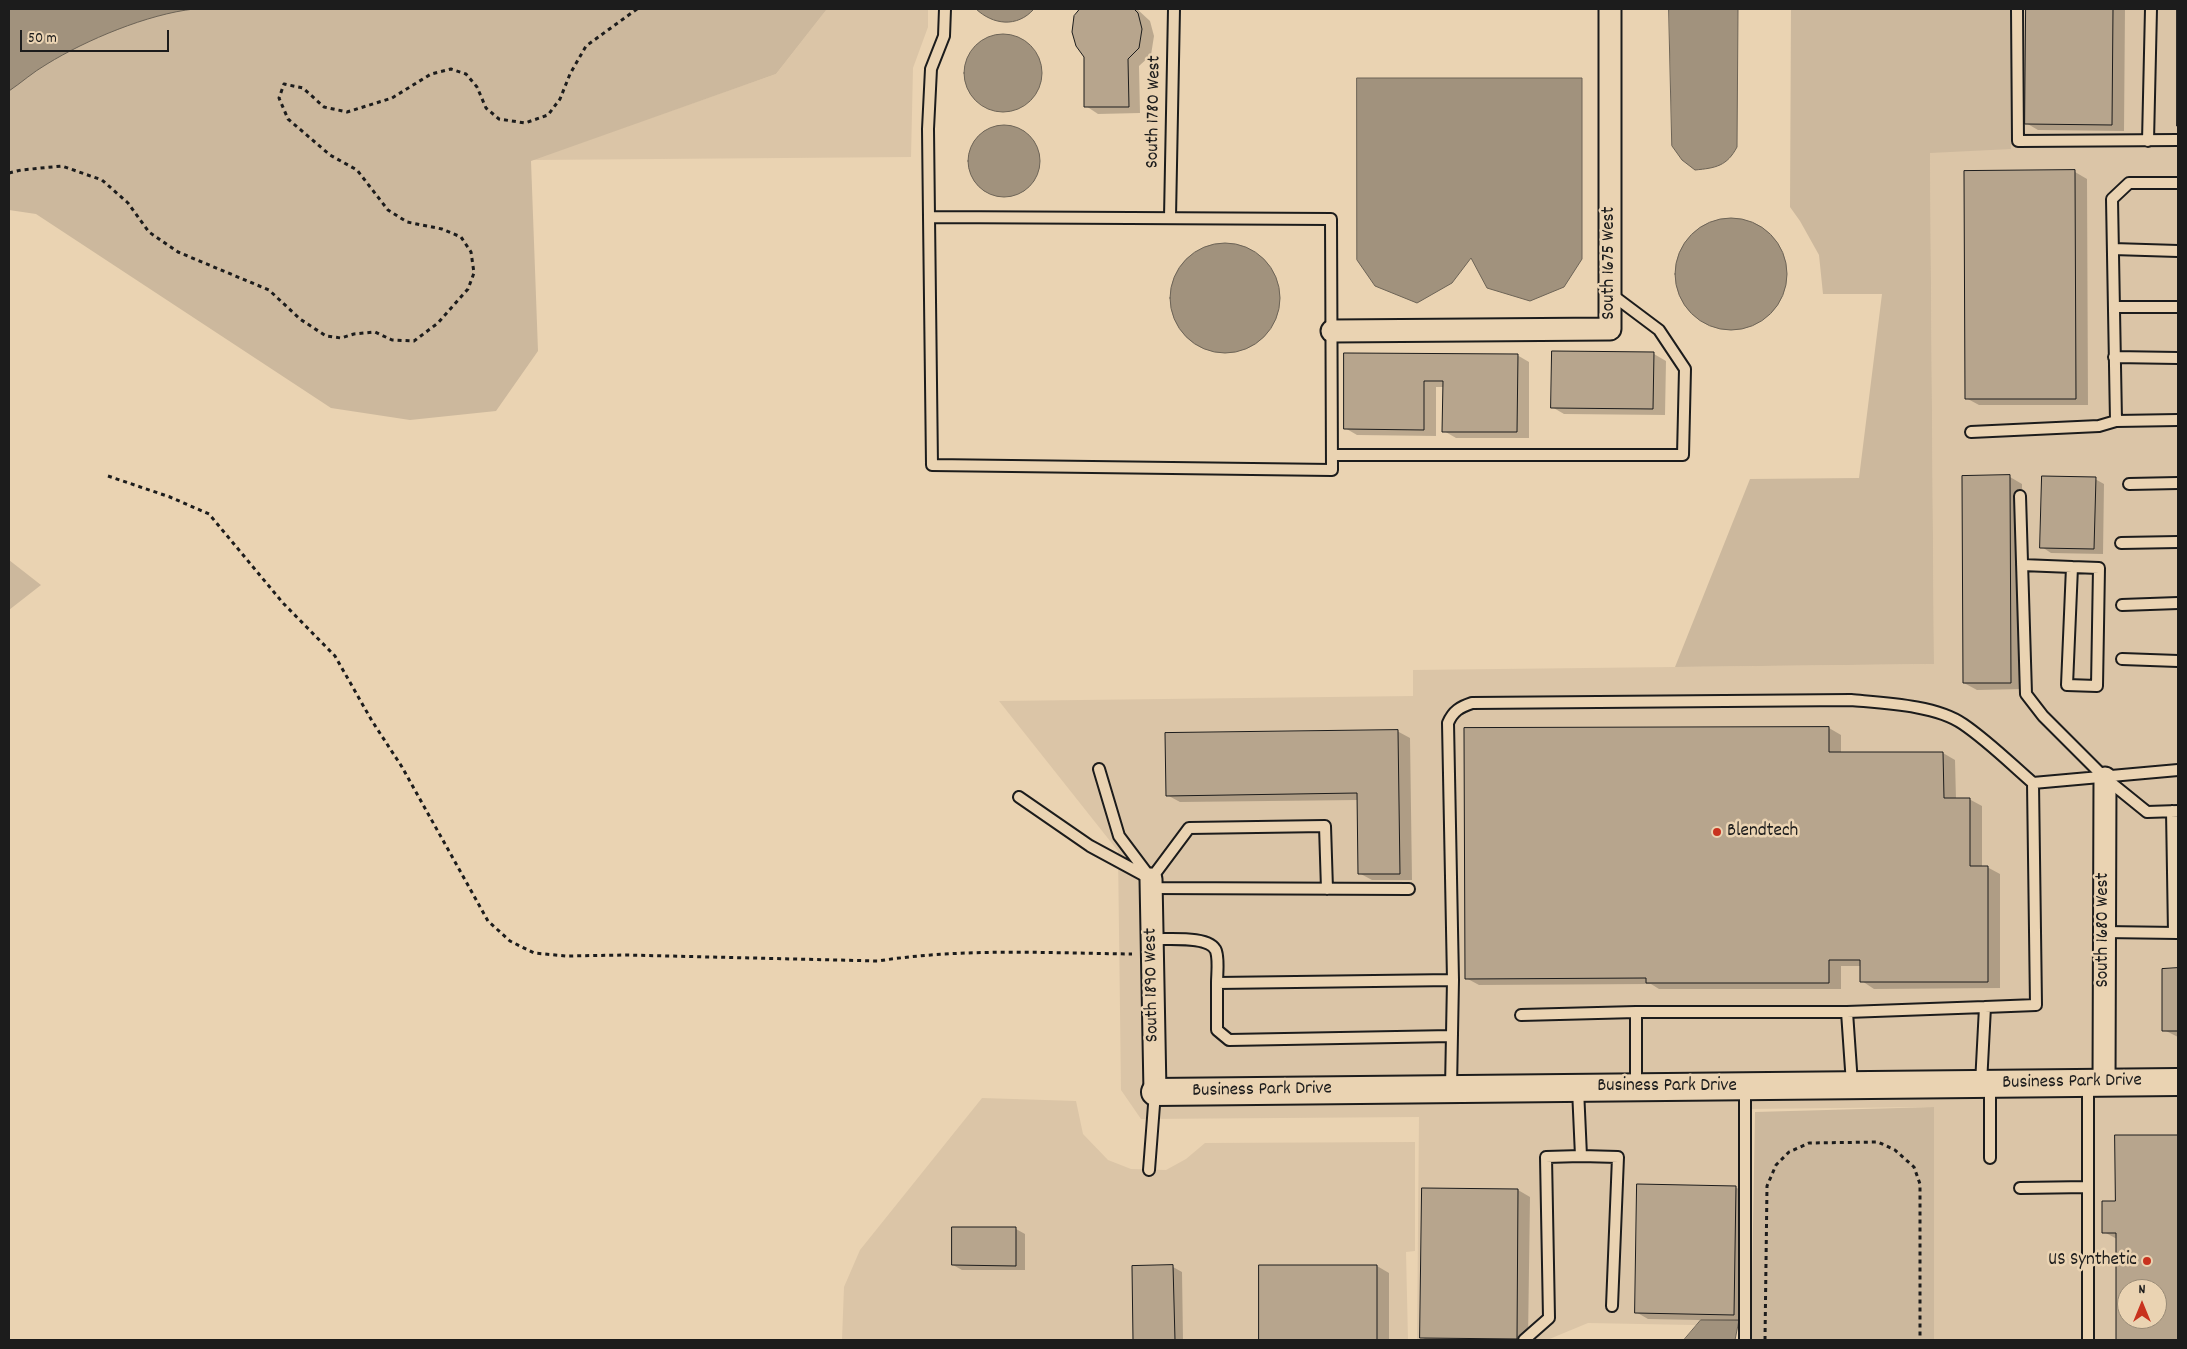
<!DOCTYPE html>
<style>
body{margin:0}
#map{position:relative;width:2187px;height:1349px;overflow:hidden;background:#ead3b2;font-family:Dekko,sans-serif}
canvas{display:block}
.frame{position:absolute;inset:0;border:10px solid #1c1c1c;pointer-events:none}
.north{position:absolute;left:2117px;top:1279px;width:50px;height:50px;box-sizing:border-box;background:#ead3b2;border:1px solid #988a76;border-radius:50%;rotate:0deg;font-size:14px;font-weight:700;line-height:20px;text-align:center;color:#1c1c1c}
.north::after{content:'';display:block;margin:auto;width:18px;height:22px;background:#c8321e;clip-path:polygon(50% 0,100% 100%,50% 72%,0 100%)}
.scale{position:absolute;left:20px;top:30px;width:149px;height:22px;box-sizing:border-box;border:2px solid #1c1c1c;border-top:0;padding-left:6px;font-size:15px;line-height:18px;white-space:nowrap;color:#1c1c1c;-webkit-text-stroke:4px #ead3b2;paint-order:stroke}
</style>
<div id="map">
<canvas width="2187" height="1349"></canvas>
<div class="frame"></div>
<div class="north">N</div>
<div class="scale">50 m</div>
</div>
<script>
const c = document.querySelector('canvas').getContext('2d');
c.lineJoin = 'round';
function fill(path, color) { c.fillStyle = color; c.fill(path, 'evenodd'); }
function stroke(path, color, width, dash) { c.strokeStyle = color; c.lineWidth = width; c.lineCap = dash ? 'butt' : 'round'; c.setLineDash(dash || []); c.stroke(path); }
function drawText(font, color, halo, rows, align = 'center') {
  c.font = font + ' Dekko,sans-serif'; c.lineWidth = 5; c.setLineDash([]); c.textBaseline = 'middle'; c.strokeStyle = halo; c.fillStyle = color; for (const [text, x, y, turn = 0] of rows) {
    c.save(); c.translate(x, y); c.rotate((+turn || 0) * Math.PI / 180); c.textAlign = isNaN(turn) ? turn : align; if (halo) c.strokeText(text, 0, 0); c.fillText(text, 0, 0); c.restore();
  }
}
fill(new Path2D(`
 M827,9H928V27L913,68L911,157L531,160L776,74Z
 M2013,9H2178V1340H1934V1107L1745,1109V1326L1588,1323L1547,1340H1417L1419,1117L1141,1119L1121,1090L1118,851L999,701L1413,696V670L1934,664L1930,152ZM2127,1289H2157V1319H2127Z
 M982,1098L1076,1101L1083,1134L1108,1160L1131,1169L1166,1170L1186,1159L1205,1143L1415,1142V1251L1406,1252L1408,1340H842L844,1287L860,1250Z`), '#dbc5a7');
fill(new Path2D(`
 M9,9H827L776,74L531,161L538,351L496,411L410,420L331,408L36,214L9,210Z
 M1791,9H2013L2011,149L1930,153L1934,664L1675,667L1750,479L1859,478L1882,294H1823L1819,255L1800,221L1790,207Z
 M9,560L41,585L9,610Z
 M1934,1107V1340H1751L1755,1112Z`), '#ccb89d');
const water = new Path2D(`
 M9,9H194C148,14 86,40 47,64C33,72 21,83 9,91Z
 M976,9H1034C1017,28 993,25 976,9Z
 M1669,9H1738L1737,147C1727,166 1716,168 1695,170L1682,160L1672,146Z
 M964 73a39 39 0 1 1 78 0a39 39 0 1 1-78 0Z
 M1357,78H1582V259L1564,287L1530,301L1487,288L1471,258L1452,283L1417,303L1375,286L1357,260Z
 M968 161a36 36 0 1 1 72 0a36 36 0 1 1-72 0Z
 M1675 274a56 56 0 1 1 112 0a56 56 0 1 1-112 0Z
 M1170 298a55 55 0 1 1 110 0a55 55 0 1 1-110 0Z
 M1701,1320H1739L1735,1340H1684Z`);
fill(water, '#a1927d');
stroke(water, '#6c6356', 1);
fill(new Path2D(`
 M1082,9H1137L1150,21L1154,36L1151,55L1139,66L1140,113L1098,114L1086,106V56L1076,17Z
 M2027,9H2125L2124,131L2038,130L2026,123Z
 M1965,172H2075L2087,179L2088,405H1979L1966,398Z
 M1345,354L1517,355L1529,362V438H1456L1444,431V387H1436V436L1357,435L1345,428Z
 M1654,354L1666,361L1665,415L1564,414L1552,407Z
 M2010,477L2022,484L2023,689L1977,690L1964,683Z
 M2095,479L2104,484L2103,554L2051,553L2042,547Z
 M1829,728L1841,735V753H1943L1955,760L1956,799H1969L1982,806V867H1987L2000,874V988L1874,989L1862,981V966H1841V989H1659L1651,984L1479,985L1466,978Z
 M1397,731L1410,738L1412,880H1372L1359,873L1358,800L1180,802L1167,795Z
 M2163,970H2178V1037L2164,1030Z
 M2116,1136H2178V1340H2118L2117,1239L2104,1232L2117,1202ZM2127,1289H2157V1319H2127Z
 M1735,1187L1748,1194L1746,1321L1648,1319L1636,1312Z
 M1518,1190L1530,1197L1528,1340H1427L1421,1337Z
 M954,1228L1016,1229L1025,1234V1270H962L953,1265Z
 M1260,1266H1377L1389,1273V1340H1261Z
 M1133,1267H1173L1182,1272L1183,1340H1134Z`), '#0003');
const building = new Path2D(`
 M1080,9H1134L1138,13L1142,29L1139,48L1128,59L1129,107H1084V57L1076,46L1072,32L1074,16Z
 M2026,9H2113L2112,125L2025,124Z
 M2177,9H2178V126H2177Z
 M2075,170L2076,399H1965L1964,171Z
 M1552,351L1654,352L1653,409L1551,408Z
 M1344,353L1518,354L1517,432H1442L1443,381H1424V430L1344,429Z
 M2010,475L2011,683H1963L1962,476Z
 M2042,476L2096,477L2094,549L2040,548Z
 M1829,727V752H1943L1944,798H1970V866H1988V982H1860V960H1829V983H1646V978L1465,979L1464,728Z
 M1398,730L1400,874H1358L1357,793L1166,796L1165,733Z
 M2178,968V1031H2162V969Z
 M2115,1135H2178V1340H2116V1233H2102V1201H2115ZM2127,1289H2157V1319H2127Z
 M1637,1184L1736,1186L1734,1315L1635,1313Z
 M1422,1188L1518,1189L1517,1339L1420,1338Z
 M952,1227H1016V1266L952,1265Z
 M1173,1265L1175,1340H1133L1132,1266Z
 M1259,1265H1377V1340H1259Z`);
fill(building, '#b7a58d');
stroke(building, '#1c1c1c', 1);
const service = new Path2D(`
 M2017,9L2018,141L2178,140
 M2148,141L2151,9
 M929,217L1331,219L1332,470L932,465Z
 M929,217L928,129L931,69L944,36L945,9
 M1170,217L1174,9
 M2113,249L2178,251
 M2114,307H2178
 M2114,357L2178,358
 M2116,421L2178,420
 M1971,432L2099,426L2116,421L2112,199L2129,183H2178
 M1332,455H1683L1685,369L1659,330L1611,294
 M2129,484L2178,483
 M2020,496L2026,694L2043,716L2105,778L2147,812L2178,811
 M2121,543L2178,542
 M2022,565L2072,567L2067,685L2097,686L2099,568L2072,567
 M2122,605L2178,603
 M2122,659L2178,661
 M1099,769L1119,836L1149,876
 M1019,797L1090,846L1151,879
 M2172,811L2174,933
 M1151,879L1189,828L1325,826L1327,889
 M1151,888L1409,889
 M2104,932L2178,933
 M1152,939C1167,940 1210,935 1216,951C1219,960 1217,974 1217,983
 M1453,980L1448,723C1453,711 1460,707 1472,703L1851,700C1883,703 1936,705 1963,724C1988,741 2010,763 2033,783
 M1985,1007L2036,1005L2033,783L2178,770
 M1636,1012H1847L1852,1084
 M1847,1012L1985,1007L1981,1084
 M1521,1015L1636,1012V1086
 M2088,1084V1340
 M1990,1085V1158
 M1451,1088L1453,980L1217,983V1030L1229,1040L1452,1036
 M1578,1089L1581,1156L1618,1157L1612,1306
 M1149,1170L1155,1092
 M2020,1188L2088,1187
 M1524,1340L1549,1318L1546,1157L1581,1156
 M1745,1340V1086`);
const minor = new Path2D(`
 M1332,331L1610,329V9
 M1151,879L1155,1092
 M2104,1083L2105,778`);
const tertiary = new Path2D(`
 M1155,1092L2178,1082`);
stroke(service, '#1c1c1c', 14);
stroke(minor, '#1c1c1c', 25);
stroke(tertiary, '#1c1c1c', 30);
stroke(new Path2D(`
 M9,173L21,170L62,166L102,180L128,203L149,232L178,252L269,290L300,319L326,336L341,338L354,334L375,332L392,340L414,341L438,323L468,289L474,273L471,252L461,237L442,229L407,222L388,210L357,170L330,155L288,119L279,98L284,84L303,88L324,107L347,112L392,98L431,74L451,69L466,74L477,87L486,108L499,119L525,123L548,115L560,99L570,74L586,46L637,9
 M108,476L170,497L209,514L283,603L335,656L372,721L402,767L488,921L510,941L534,953L566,956L626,955L878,961C961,948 1048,953 1132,954
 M1765,1340L1767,1186L1776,1165L1789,1152L1809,1143L1878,1142L1895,1150L1914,1167L1920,1184V1340`), '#1c1c1c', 3, [4, 4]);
stroke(service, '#ead3b2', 10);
stroke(minor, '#ead3b2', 21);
stroke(tertiary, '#ead3b2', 26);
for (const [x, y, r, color] of [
 [1717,832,5,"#c8321e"],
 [2147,1261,5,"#c8321e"]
]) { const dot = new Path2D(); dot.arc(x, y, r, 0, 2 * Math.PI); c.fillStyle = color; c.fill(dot); stroke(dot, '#ead3b2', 2); }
drawText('19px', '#1c1c1c', '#ead3b2', [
 ["South 1780 West",1155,112,-89],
 ["South 1675 West",1610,263,-90],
 ["South 1680 West",2104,930,-90],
 ["South 1890 West",1153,985,-91],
 ["Business Park Drive",2072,1083,-1],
 ["Business Park Drive",1667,1087],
 ["Business Park Drive",1262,1091,-1]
]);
drawText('19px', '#1c1c1c', '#ead3b2', [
 ["Blendtech",1727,832],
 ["US Synthetic",2137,1261,"right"]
], 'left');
</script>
